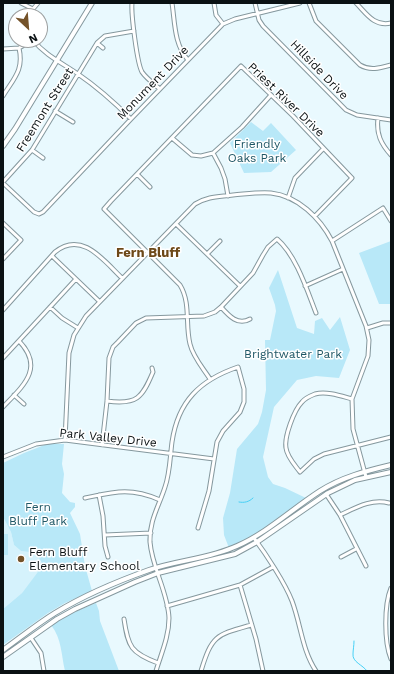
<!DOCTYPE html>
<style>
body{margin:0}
#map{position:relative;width:394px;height:674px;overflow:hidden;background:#e9f9fe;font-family:"Work Sans",sans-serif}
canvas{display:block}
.frame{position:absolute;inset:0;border:4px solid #0a1113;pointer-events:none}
.north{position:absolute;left:8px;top:8px;width:40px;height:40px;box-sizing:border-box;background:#fff;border:1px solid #9da0a1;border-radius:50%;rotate:154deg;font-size:11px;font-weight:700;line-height:16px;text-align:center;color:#0a1113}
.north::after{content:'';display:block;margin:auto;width:14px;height:18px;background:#745229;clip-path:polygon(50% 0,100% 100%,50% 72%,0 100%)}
</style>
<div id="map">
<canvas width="394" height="674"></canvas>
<div class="frame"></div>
<div class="north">N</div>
</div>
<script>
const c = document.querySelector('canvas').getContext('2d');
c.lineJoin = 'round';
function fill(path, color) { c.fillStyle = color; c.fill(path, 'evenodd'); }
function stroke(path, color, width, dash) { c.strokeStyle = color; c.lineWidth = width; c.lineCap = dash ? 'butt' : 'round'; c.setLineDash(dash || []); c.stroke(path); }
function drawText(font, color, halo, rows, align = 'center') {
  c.font = font + ' "Work Sans",sans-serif'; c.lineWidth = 3; c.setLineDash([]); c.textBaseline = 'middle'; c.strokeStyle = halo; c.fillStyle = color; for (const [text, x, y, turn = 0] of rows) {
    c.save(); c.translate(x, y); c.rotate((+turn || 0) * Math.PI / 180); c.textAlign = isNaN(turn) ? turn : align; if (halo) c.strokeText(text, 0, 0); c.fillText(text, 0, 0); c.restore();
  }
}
fill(new Path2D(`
 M3,517L11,532L14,545L21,551L36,553L43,565L22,593L3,609Z`), '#d5f2fc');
fill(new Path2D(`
 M251,122L263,131L271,123L296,150L271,172L244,173L230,143Z
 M391,241V304H379L359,253Z
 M278,270L297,328L314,334L315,321L322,318L330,330L340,317L350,350L339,378L316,376L297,380L274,407L263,457L268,477L273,484L285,488L306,498L250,538L229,548L224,535L223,518L230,493L237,449L258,424L262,412L266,390L265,340H270L276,311L275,305L269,288Z
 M47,444H64L62,464L64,474L62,493L70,502L75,503V507L70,513L80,534L85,566L92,591L65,603L48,613L3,645V609L22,593L43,565L36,553L21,551L14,545L11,532L3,517V463L24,453Z
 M3,534H8V555H3Z
 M96,603L99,611L100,621L119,671H65C61,654 62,639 51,625L63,617Z`), '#b8e8f8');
stroke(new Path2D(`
 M239,502C244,503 249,502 253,498
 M354,641C354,646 353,650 353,654C352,662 363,665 367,671`), '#47d0f5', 1);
const street = new Path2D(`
 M21,3L33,9
 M132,3C131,14 137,63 142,72C146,78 154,84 160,89
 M172,3C175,23 174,44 188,60
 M214,3L216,15L223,24
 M255,3L259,20L263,26L346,110L357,115L391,120
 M309,3L316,21L360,65C370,71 380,68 391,65
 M356,3C366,13 374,27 391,23
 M30,16L33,9L38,3
 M33,40C45,55 62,63 78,74C97,87 114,102 131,119
 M97,43L103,48
 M3,49L19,48L33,40
 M3,96C14,78 24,70 19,48
 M55,111L73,122
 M378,118C376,134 381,144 391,155
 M172,138L192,155L201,156L213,153L242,127L271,95
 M32,150L43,158
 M213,153L221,168L225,179L228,196
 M137,174L150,187
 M3,182L32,150L97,43L105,36L134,31
 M3,183L34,212L39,214L43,212L131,119L223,24L235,19L300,3
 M288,198L295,178L323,149
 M3,223L21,240L3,259
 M176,224L240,286
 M332,241L383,208L391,221
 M207,254L220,241
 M52,256L99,301
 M305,286L343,269
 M50,307L62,318L78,328
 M221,307C229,316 238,326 250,319
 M3,310L55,252C82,230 104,261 122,278
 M367,328L383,323H391
 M3,358L76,279
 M210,379C203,368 193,357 190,344C185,324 191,303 180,285L104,209L111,201L241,66L293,116L352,178L315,216
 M14,395L24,404
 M352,399C341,396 327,391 315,394C310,396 305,398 302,402C294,410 284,437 286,448C287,457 295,465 300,472L314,459L324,454L391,437
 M107,401C137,405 142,398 153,372L152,368
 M3,407C23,386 45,368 19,341
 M65,440L69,353L74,335L86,316L195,204C209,196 218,197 233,195C246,194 258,192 271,193C298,196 320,218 332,241L366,326L369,340L368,356L352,399L353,429L366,477
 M102,445L107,401L109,358L113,347L118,342L136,323L146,318L204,316L215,312L221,307L253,273L263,255L268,247L277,239C296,255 307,290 316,313
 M3,457L36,444L65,440L214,459
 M326,494L340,515L366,566
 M99,495L103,516L105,546L108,557
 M85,498C114,492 130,487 160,500
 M340,515C355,508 372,498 389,503
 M105,535L151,533
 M254,538C266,554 285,583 292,601C301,625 302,650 316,671
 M341,557L356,549
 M240,585L256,639L263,671
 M391,588C384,605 384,642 391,659
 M167,606L240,585L273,567
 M124,619C128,647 131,653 158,663
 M31,638L41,653L44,671
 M156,671C161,654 169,637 169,618C168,592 152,568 150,542C149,521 159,506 165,487C170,473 170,457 172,442C178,401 200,380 238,367L244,389V402L240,412L223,431L217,442L209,491L198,528
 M201,671C212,635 216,635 251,625`);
const secondary = new Path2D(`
 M3,146L15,129L92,3
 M3,650C20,638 37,624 55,613C83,596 118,581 149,570C177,560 209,559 237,546C267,533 292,509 320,491C342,477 366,471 391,465
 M3,657L57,619L75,609L135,582L158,573L235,554L257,542L328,493L355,480L391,472`);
stroke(street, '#85989e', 5);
stroke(secondary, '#85989e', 6);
stroke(street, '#fff', 3);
stroke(secondary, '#fff', 4);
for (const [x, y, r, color] of [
 [21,559,4,"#745229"]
]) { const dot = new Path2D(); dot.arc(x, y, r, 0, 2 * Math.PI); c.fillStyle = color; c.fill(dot); stroke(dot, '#fff', 1.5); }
drawText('12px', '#0a1113', '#fff', [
 ["Hillside Drive",319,70,46],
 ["Monument Drive",153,83,-46],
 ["Priest River Drive",286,100,44],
 ["Freemont Street",45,110,-58],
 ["Park Valley Drive",108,438,6]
]);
drawText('12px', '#1f5766', '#fff', [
 ["Friendly",257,144],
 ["Oaks Park",257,158],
 ["Brightwater Park",293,354],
 ["Fern",38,507],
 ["Bluff Park",38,521]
]);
drawText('12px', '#0a1113', '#fff', [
 ["Fern Bluff",29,552],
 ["Elementary School",29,566]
], 'left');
drawText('bold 13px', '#6d4818', '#fff', [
 ["Fern Bluff",148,253]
]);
</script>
